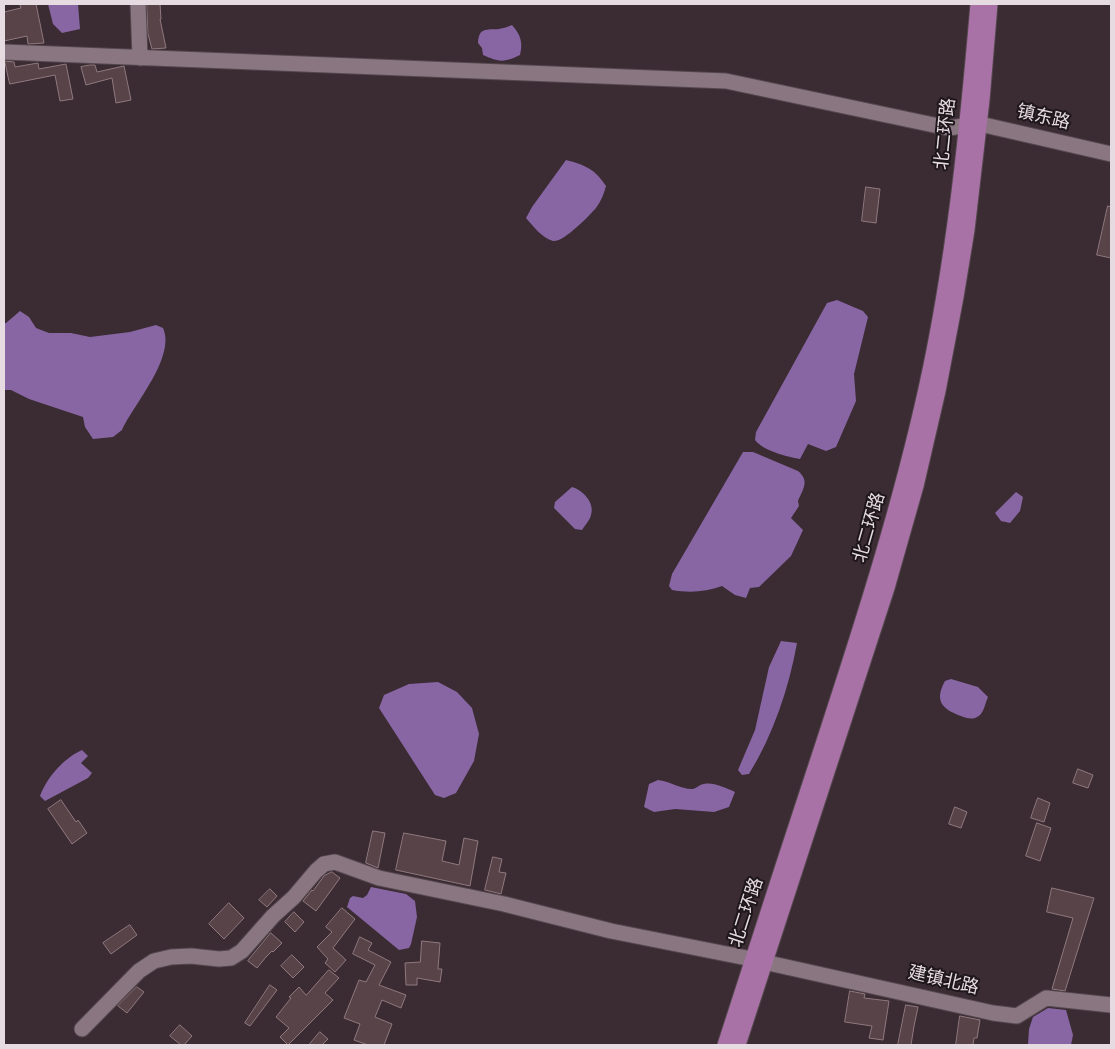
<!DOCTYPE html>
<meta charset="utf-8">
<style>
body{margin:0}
#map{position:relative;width:1115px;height:1049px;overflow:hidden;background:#3b2b33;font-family:Spectral,serif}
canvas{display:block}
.frame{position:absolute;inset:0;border:5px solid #e6dbe1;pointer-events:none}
</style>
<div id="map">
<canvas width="1115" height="1049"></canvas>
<div class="frame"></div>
</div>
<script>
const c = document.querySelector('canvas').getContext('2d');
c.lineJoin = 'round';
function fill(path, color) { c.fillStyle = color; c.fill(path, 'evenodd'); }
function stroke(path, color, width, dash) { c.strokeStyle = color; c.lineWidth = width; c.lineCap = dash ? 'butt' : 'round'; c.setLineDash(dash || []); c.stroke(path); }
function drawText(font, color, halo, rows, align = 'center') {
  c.font = font + ' Spectral,"Noto Sans SC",serif'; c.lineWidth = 4; c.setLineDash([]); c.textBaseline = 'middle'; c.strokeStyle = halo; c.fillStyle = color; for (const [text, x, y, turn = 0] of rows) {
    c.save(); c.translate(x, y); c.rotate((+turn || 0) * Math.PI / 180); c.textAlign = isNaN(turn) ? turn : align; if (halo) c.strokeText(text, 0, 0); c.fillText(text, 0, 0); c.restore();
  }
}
fill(new Path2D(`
 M48,4H78L80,29L62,33L53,24Z
 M512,25C521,35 523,43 520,55C504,63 499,62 483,55L482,48L478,43C479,27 486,30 499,29C503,28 508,27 512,25Z
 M566,160C585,165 595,169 606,186C604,194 601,201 596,208C590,215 563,243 553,241C542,238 533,226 526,218L532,207Z
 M837,300L863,311L868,317L854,374L856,401L836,447L826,451L808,444L800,459C787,457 762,450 755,440L756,432L827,303Z
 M20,311L29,317L36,328L49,333H71L90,337L130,332L156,325L163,328C176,357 134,404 122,430L113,437L93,439L85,427L83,417L29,399L11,390H4V323H6Z
 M743,452H753L798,471C810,481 803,489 798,501L799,506L791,518L803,530L791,556L759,587L750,588L746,598L735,595L722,586C706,592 689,593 672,590L669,586L672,574Z
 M572,487C583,490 595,503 591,515C590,520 585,525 582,530L575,529L554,508L555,502Z
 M1016,492L1023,497L1020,511L1010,523L1001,521L995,513Z
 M781,641L797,643C789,688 773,735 749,774L742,775L738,770L755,730L769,667Z
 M951,679L978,687L988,697C985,703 984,714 977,717C972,720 966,718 961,716C942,709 934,701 945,681Z
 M438,682L457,692L472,708L479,734L474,761L456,793L444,798L435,795L379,708L384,695L409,684Z
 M82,750L88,756L81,763L92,773L88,778L45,801L40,796C47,777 64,758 82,750Z
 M658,780C669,781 683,790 693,789C697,788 700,784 704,784C713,782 726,788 735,792L729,807L714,812L675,809L654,812L644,807L649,784Z
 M371,887L406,894L415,901L417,917L411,944L409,948L399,950L347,907L350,898L353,896L363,898L367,895Z
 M1048,1008L1066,1010L1073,1035L1071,1045H1028L1029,1029L1033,1017Z`), '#8766a3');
const building = new Path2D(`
 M27,4H36L44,43L28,44L27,36L4,41V12L21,8L20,5Z
 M147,4H160L161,19H160L166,48L152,49L148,34Z
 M5,61L14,62L15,67L38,63L39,69L66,64L73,99L60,101L55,75L10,84Z
 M90,65H95L97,72L124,66L131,100L116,103L112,78L86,85L81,67Z
 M866,187L880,189L876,223L862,221Z
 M1108,206L1111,207V258L1097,255Z
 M1078,769L1093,775L1088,788L1073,783Z
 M1038,798L1050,803L1044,822L1031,818Z
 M61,800L76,822L78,820L87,833L72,844L48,809Z
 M955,807L967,812L961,828L949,824Z
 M1037,823L1051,828L1040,861L1026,856Z
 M373,831L385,833L378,868L366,863Z
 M404,833L446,841L442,861L459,865L464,838L478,841L470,886L396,870Z
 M493,857L502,859L499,872L506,873L501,894L485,890Z
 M332,872L340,878L316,911L303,901L312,890L313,891L324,876Z
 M1052,888L1094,898L1065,991L1052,989L1073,918L1047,912Z
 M270,889L277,896L267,907L259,900Z
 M229,903L244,918L224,939L209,924Z
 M342,908L355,919L333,948L346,960L335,972L325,963L328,959L317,947L332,932L326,927Z
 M294,912L304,922L295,932L285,922Z
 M130,925L137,935L111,954L103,943Z
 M271,933L282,943L273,952L272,951L266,957L257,968L248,961Z
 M360,937L372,943L368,950L391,962L379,985L406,995L401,1008L382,1000L375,1017L392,1024L384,1045H368L354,1040L360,1024L344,1018L359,980L366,982L375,965L353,954Z
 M422,941L440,943L438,969H442L440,982L417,978V985H406L405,963L420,962Z
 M292,955L304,967L293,978L281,966Z
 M329,970L339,978L325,993L333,1000L288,1045L280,1037L289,1028L276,1017L291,998L289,997L299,987L306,995Z
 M270,985L277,990L250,1026L245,1023Z
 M137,987L144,992L127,1013L118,1006Z
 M850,991L865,994L864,998L889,1001L883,1040L869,1038L872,1026L845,1022Z
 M906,1005L918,1007L914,1026L911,1045H898Z
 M960,1016L980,1020L977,1038H974L973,1045H956Z
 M180,1025L192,1036L184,1045H181L170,1036Z
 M320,1032L328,1039L322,1045H309Z`);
fill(building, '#574348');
stroke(building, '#8f797e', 1);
const minor = new Path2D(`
 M138,4L140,58
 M4,52L726,81L948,128L980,124L1111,154
 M764,962L993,1013L1017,1016L1046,998L1111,1005
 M82,1029L139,971L154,961L171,957L191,956L219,959L231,958L242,951L273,916L294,897L316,871L324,864L335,862L379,878L504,904L611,931L752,959`);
const major = new Path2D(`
 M725,1045C758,941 793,836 827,732C864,619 900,506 926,389C954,262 967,133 978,4
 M738,1045L887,588L916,486L938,391L956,297L967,230L982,100L990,4`);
stroke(minor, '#54474e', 17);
stroke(major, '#54474e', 17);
stroke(minor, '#8a7681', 15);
stroke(major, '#a972a6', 15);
drawText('18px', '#e6dbe1', '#1d161a', [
 ["镇东路",1043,119,13],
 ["北二环路",947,134,-84],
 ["北二环路",871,528,-74],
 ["北二环路",748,913,-72],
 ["建镇北路",943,982,13]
]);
</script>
